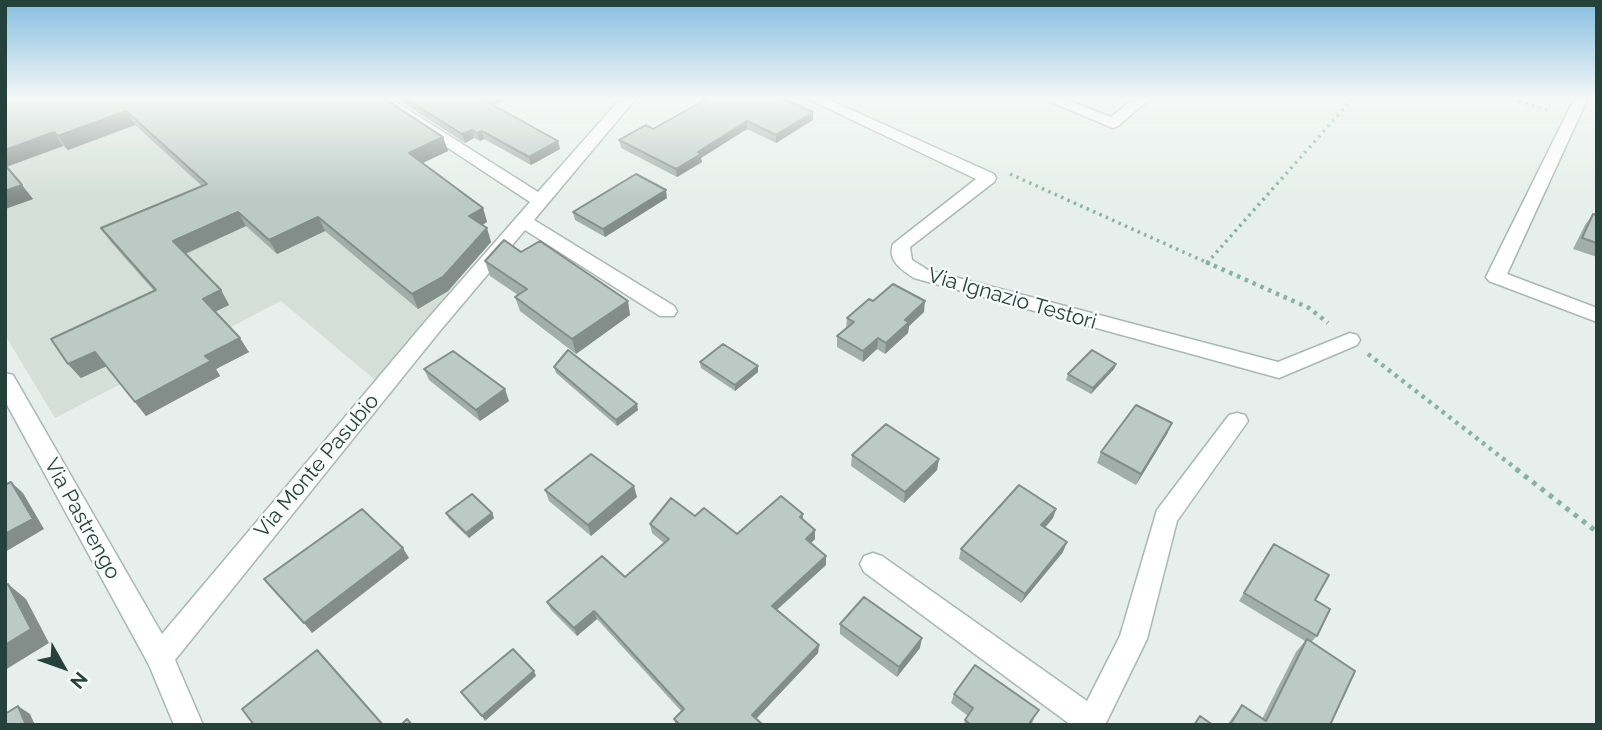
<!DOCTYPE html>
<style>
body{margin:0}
#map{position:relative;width:1602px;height:730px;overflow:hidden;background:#e6efeb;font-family:Raleway,sans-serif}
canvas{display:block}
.frame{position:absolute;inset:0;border:7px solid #24423a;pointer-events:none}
.north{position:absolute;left:28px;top:632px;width:70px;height:70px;-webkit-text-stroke:5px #f7fbf9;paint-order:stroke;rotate:130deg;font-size:19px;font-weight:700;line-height:28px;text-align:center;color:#24423a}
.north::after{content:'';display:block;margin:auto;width:24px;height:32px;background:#24423a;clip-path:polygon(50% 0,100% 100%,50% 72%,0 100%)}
</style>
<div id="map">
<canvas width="1602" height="730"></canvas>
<div class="frame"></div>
<div class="north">N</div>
</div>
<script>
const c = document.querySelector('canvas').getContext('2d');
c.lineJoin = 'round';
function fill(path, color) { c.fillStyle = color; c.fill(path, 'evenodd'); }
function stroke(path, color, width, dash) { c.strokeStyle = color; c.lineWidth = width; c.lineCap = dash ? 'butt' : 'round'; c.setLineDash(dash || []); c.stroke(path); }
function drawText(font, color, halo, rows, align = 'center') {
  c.font = font + ' Raleway,sans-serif'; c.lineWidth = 5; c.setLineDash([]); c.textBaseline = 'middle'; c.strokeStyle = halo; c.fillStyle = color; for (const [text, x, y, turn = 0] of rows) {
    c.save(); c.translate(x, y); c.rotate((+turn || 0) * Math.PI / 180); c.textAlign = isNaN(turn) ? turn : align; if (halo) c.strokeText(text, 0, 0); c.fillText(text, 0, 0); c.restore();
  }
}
fill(new Path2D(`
 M5,97L320,98L491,235L381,385L281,301L55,418L5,335Z`), '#d4dfda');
const minor = new Path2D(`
 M371,97H388L538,192L622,97H637L534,220L674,306L677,311L674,316H660L525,230L439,332L175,660L203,725H174L149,665L5,401V373L13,375L162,634L425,322L530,202Z
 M804,97H823L994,174L996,178L994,182L910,247L912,260L928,270L1278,362L1350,333L1357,335L1360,340L1357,345L1279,378L914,278C902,270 887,261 893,244L976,179Z
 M1039,97H1060L1111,117L1136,97H1152L1118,126L1113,128Z
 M1575,97H1585L1587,100L1507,274L1597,308V322L1489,281L1486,277Z
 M1237,413L1245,415L1248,421L1177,521L1147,639L1105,725H1071L864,572L860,564L864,556L873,553L882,556L1087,701L1120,636L1157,510L1229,415Z`);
stroke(minor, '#a8b8b2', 3);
stroke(new Path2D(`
 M1505,97L1551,111
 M1010,174L1210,264
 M1207,263L1354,97`), '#86b3a5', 3.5, [2.5, 4.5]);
stroke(new Path2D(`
 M1206,262L1309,308L1328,323
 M1368,354L1519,471`), '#86b3a5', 4.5, [3.5, 5]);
stroke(new Path2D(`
 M1516,469L1597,532`), '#86b3a5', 5, [4.5, 6]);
fill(minor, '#fff');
fill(new Path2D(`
 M5,97L443,137L448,151L422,163L483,208L487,222L482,225L491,242L448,291L418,309L325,231L277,254L246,226L186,254L221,290L229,305L215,312L249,352L216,369L220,376L146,416L106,366L81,378L68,364L154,291L111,242L101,228L202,186L135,125L68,150L63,146L7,167L33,199L5,209Z
 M394,97H510L494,105L558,141L560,149L531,165L484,139L480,141L474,138L465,143Z
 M710,97L813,120L776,143L747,129L701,158L702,162L677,177L621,148L619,140L653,129Z
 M667,198L605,237L575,220L573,212Z
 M1593,214L1597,215V257L1573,249L1585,225Z
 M521,252L630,315L576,354L520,311L515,297L518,295L490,276L485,261Z
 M873,301L924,312L909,326L908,333L885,354L877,349L863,362L837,347V336L846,329L847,318Z
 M700,362L758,366V372L735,391L701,368Z
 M1116,364L1114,369L1091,394L1066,380L1068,374Z
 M554,367L638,410L617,426L556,373Z
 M424,369L509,401L480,421L429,380Z
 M1172,423L1167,434L1136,485L1097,463L1101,452Z
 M852,455L939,459L937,470L904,503L851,466Z
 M545,490L637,497L591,536L549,501Z
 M1056,509L1053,518L1045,528L1063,552L1021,603L959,559L961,549Z
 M446,513H492L494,518L469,538L449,519Z
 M803,514V520L815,539L811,543L826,565L777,610L819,645L818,653L756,719L763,725H676L674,719L682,712L597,619L577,636L551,610L547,602L625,577L664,543L652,533L650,524L695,516L737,534Z
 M1274,544L1315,600L1317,636L1311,642L1330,725H1227L1242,705L1262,719L1296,652L1305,641L1239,601Z
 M840,624L920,648L897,677L840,634Z
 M954,694L1034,719L1032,723L1034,725H963L968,716L951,703Z`), '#a1aea9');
fill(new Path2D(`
 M490,97H510L487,108L484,100Z
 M126,111L135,125L68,150L58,136Z
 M813,112V120L776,143V135Z
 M747,121V129L701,158L702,162L677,177L676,169L698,152Z
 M472,130L474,138L465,143L462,134Z
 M482,131L484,139L480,141L477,133Z
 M54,132L63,146L5,167V150Z
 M443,137L448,151L414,167L409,153Z
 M558,141L560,149L531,165L529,157Z
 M22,185L33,199L5,209V191Z
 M666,190L667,198L605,237L603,229Z
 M483,208L487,222L474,230L469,216Z
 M238,212L246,226L182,255L173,241Z
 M318,217L325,231L277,254L269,240Z
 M487,228L491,242L448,291L418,309L412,294Z
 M221,290L229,305L212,313L203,299Z
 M628,301L630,315L576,354L572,339Z
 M925,301L924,312L909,326L908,333L885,354L886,343L905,320Z
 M240,338L249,352L216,369L220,376L146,416L135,402L205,356Z
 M878,338L877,349L863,362V351Z
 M95,352L107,366L81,378L68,364Z
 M1116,364L1114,369L1091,394L1093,388Z
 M758,366V372L735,391V385Z
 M505,389L509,401L480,421L476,410Z
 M637,404L638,410L617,426L616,420Z
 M1172,423L1167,434L1136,485L1141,474Z
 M939,459L937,470L904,503L905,492Z
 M11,482L23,493L44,529L5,552V534Z
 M634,486L637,497L591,536L588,525Z
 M1056,509L1053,518L1038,535L1041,525Z
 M492,513L494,518L469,538L466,533Z
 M815,530V539L806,548V539Z
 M1067,542L1063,552L1021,603L1025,594Z
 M403,548L409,558L312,633L304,623Z
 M826,556V565L772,614V606Z
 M8,584L26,599L49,643L5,670Z
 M594,611L597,619L577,636L574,628Z
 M922,638L920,648L897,677L899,667Z
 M819,645L818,653L753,722L752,715Z
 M534,671L536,676L485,721L482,716Z
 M18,706L30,714L35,725H26Z`), '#838d89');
const building = new Path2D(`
 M5,97H382L443,137L409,153L483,208L469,216L487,228L443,277L412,294L318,217L269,240L238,212L173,241L221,290L203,299L240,338L205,356L211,361L135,402L95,352L68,364L51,339L156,290L101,228L207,184L126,111L58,136L54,132L5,150Z
 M403,97H490L484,100L558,141L529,157L482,131L477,133L472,130L462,134Z
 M710,97H779L813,112L776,135L747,121L698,152L701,154L676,169L619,140L646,125L653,129Z
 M5,165L22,185L5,191Z
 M636,174L666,190L603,229L573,212Z
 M1593,214L1597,215V243L1582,238Z
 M504,240L521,252L540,241L628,301L572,339L515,297L527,289L485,261Z
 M893,284L925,301L905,320L909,322L886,343L878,338L863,351L837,336L854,322L847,318L869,299L873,301Z
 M723,344L758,366L735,385L700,362Z
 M568,350L637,404L616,420L554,367Z
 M1092,350L1116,364L1093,388L1068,374Z
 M453,351L505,389L476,410L424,369Z
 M1136,405L1172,423L1141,474L1101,452Z
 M886,424L939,459L905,492L852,455Z
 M591,454L634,486L588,525L545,490Z
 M11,482L33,519L5,534V485Z
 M1019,485L1056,509L1041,525L1067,542L1025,594L961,549Z
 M472,494L492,513L466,533L446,513Z
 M781,496L803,514L800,517L815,530L806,539L826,556L772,606L819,645L752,715L763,725H680L674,719L684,709L594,611L574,628L547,602L602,556L625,577L669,539L650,524L671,498L695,516L704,508L737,534Z
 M362,509L403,548L304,623L264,579Z
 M1274,544L1329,575L1315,600L1330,609L1317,636L1244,593Z
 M8,584L31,629L5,645V586Z
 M864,597L922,638L899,667L840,624Z
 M1307,639L1355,671L1330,725H1230L1242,705L1266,721Z
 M513,649L534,671L482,716L461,692Z
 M317,650L383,725H254L242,709Z
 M975,665L1039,710L1030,722L1034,725H971L965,720L973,708L954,694Z
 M18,706L26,725H5V714Z
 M1200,716L1213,725H1194Z
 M407,719L412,725H401Z`);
fill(building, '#bbcac4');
stroke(building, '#838d89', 2);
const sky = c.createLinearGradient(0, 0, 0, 199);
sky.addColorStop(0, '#84bce0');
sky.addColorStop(0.49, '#f4f8f6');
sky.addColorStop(1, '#f4f8f600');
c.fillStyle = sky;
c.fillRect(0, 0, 1602, 199);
drawText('21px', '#24423a', '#f7fbf9', [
 ["Via Ignazio Testori",1012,299,16],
 ["Via Monte Pasubio",317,466,-50],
 ["Via Pastrengo",82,519,61]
]);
</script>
